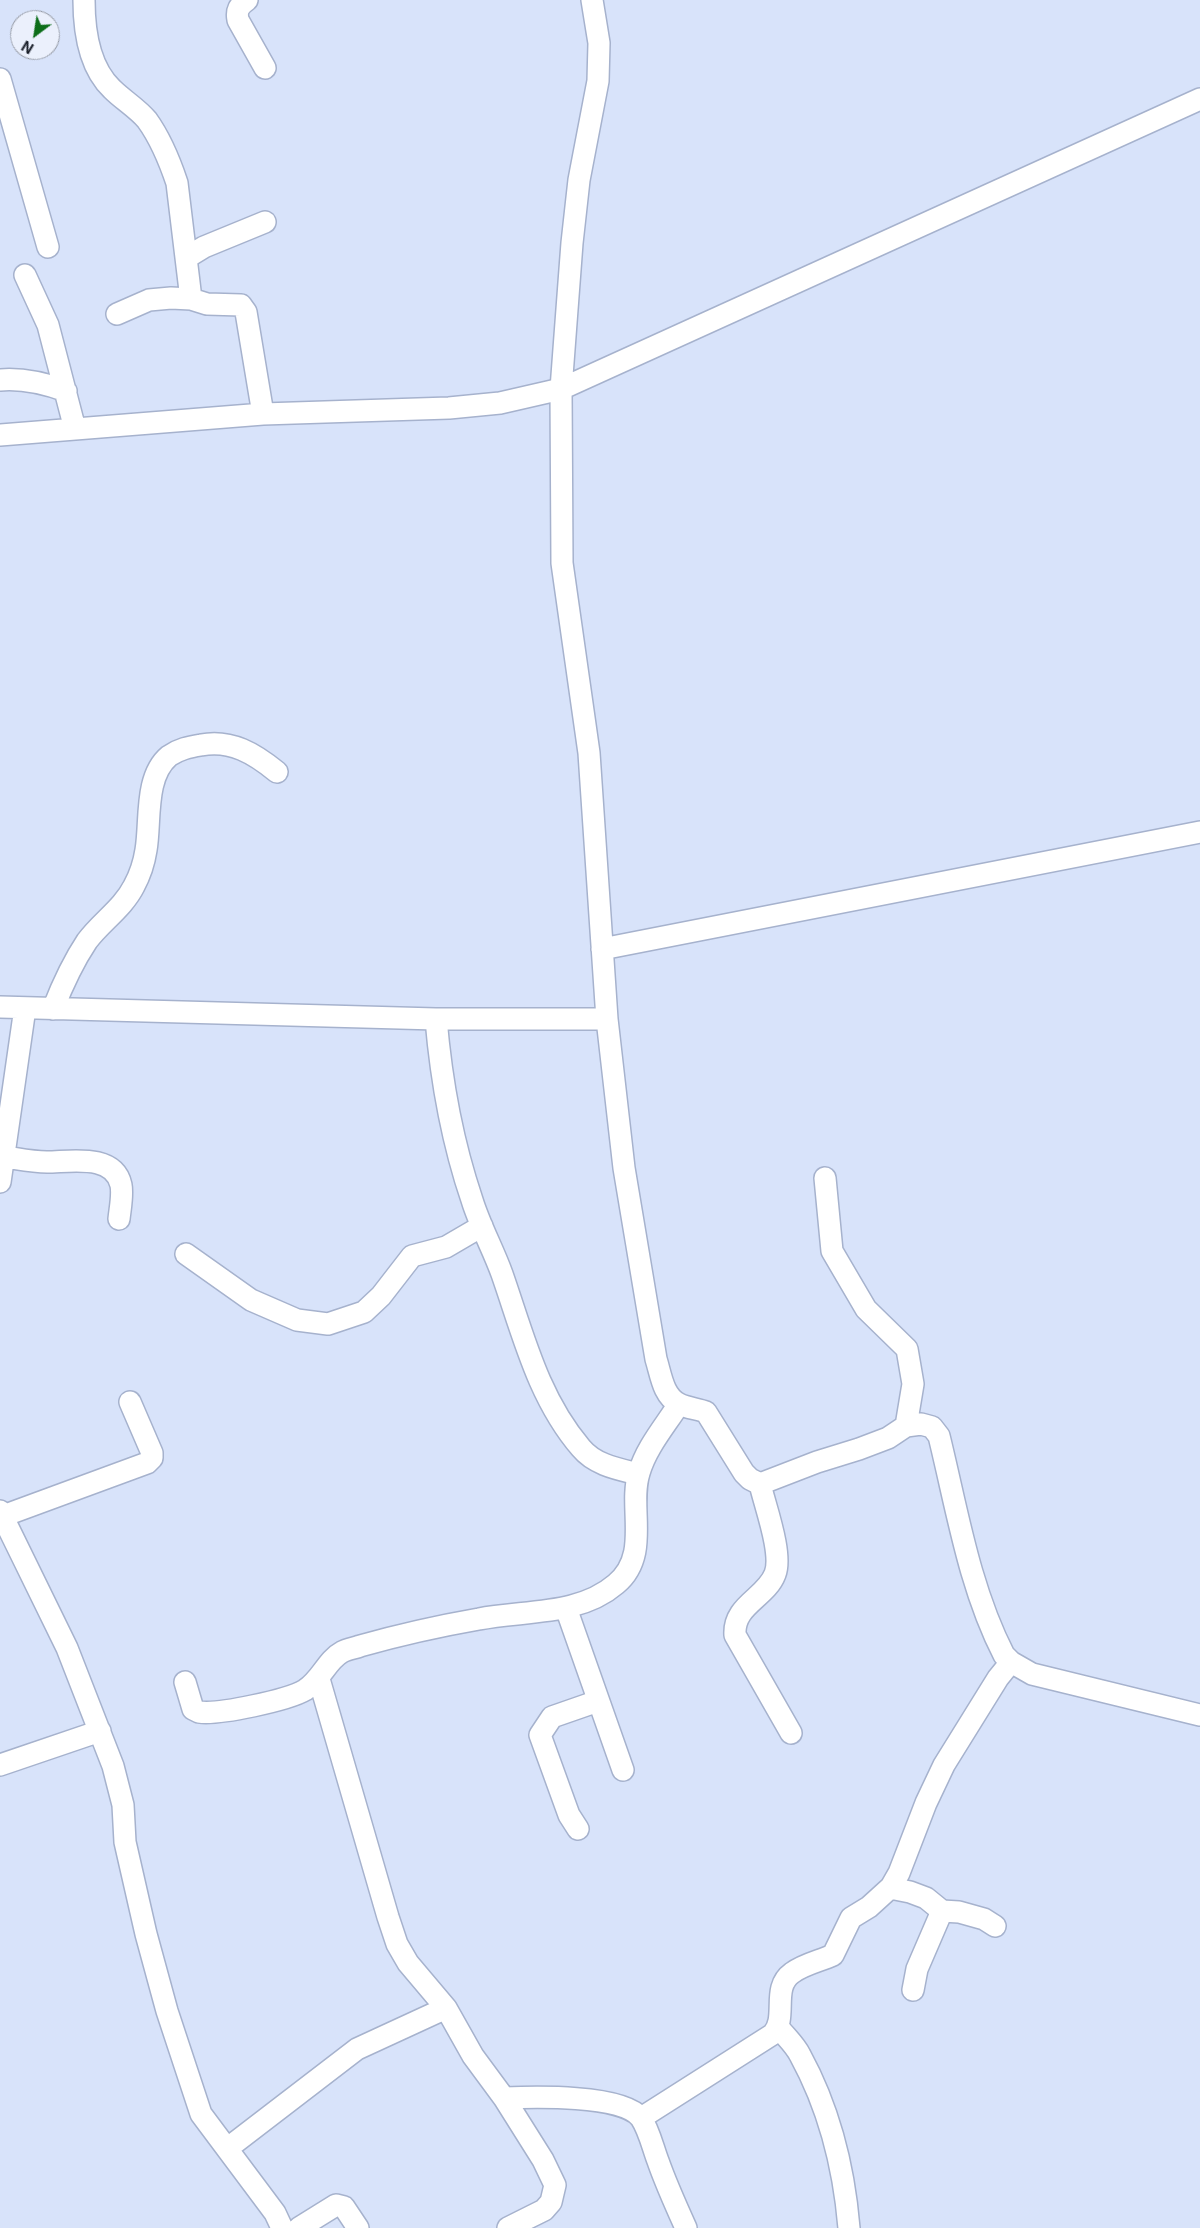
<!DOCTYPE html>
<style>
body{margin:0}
#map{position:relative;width:1200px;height:2228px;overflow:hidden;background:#d8e3fa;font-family:Inter,sans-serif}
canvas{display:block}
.north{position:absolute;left:10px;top:10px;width:50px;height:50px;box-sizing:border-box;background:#ebf0fc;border:1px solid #979ca7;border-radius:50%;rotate:211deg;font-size:14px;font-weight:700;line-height:20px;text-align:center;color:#191e28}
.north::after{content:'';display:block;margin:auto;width:18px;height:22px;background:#0c6d19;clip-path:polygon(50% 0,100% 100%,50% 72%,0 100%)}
</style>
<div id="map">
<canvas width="1200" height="2228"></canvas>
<div class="north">N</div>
</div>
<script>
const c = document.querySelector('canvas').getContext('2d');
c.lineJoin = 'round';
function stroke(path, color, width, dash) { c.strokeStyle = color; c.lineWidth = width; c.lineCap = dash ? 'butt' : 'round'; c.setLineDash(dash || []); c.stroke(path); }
const minor = new Path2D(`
 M84,0C84,31 89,67 112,89C123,100 137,108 147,120C160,138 170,162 177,183L191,299
 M247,0C239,6 236,10 238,20L265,68
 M592,0L599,43L598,81L579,180L572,243L561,389L562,563L589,753L607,1019L624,1168L656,1359C661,1375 663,1396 679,1404C687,1408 698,1409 706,1412L744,1473L750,1479L760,1484L817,1462L859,1449L888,1438L906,1426L921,1424L932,1427L939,1436C957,1509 969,1587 1004,1655L1011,1662L1032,1674L1200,1715
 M0,79L48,247
 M186,258L204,247L265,222
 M25,275L48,325L75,429
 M117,314L149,300L171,298L191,299L207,304L241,305L246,312L263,414
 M0,380C23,378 44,383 66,391
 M0,435L263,414L449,408L500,403L561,389L1200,99
 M602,949L1200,832
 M0,1007L436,1019H607
 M53,1009C62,986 73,962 87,941C101,922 123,908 134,886C140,875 144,863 146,850C151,822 144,777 169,756C179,749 189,747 201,745C231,739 255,754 277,772
 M436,1019C441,1078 453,1144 472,1200C480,1226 493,1249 502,1274C523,1334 538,1398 581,1448C595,1465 618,1469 638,1474
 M5,1157C19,1159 32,1162 47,1162C70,1162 114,1153 121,1185C123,1195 120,1209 119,1219
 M825,1178L832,1251L866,1309L907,1349L913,1384L906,1426
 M0,1182L25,1008
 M186,1254L251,1300L297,1320L328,1324L364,1312L381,1296L412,1256L446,1247L482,1226
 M760,1484C765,1506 783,1554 775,1574C766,1598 733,1605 735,1635L791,1733
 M0,1511L67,1648L113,1766L123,1805L125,1842L146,1934L167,2011L201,2114L275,2213L282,2228
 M3,1516L147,1463L152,1458V1453L130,1402
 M566,1608L623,1770
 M319,1679L388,1917L397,1944L408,1963L446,2008L473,2056L504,2098C532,2097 623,2094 641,2118C649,2130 653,2148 658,2161C666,2184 676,2206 686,2228
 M185,1682L193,1709L199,1712C219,1715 288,1700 305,1690C321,1680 327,1660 342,1652C347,1649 355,1648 360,1646C399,1635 439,1626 479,1619C524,1610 579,1616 616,1584C651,1555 628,1508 639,1473C646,1448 665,1426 679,1404
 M0,1765L100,1731
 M578,1829L569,1815L540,1735L552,1717L598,1701
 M890,1888L910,1892L926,1898L942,1911L959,1912L984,1919L995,1926
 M913,1990L917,1969L942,1911
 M779,2028C786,2037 795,2045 800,2055C829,2108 844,2168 849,2228
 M504,2098L543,2160L555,2185L551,2202L544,2210L508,2228
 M641,2118L773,2034C788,2017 771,1988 792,1973C804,1964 820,1961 833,1955L851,1918L869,1907L891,1887L899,1873L926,1803L944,1765L998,1678L1011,1662
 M228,2148L357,2049L446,2008
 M299,2228L336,2205L344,2207L358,2228`);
stroke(minor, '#a6b2cd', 24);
stroke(minor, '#fff', 21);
</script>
